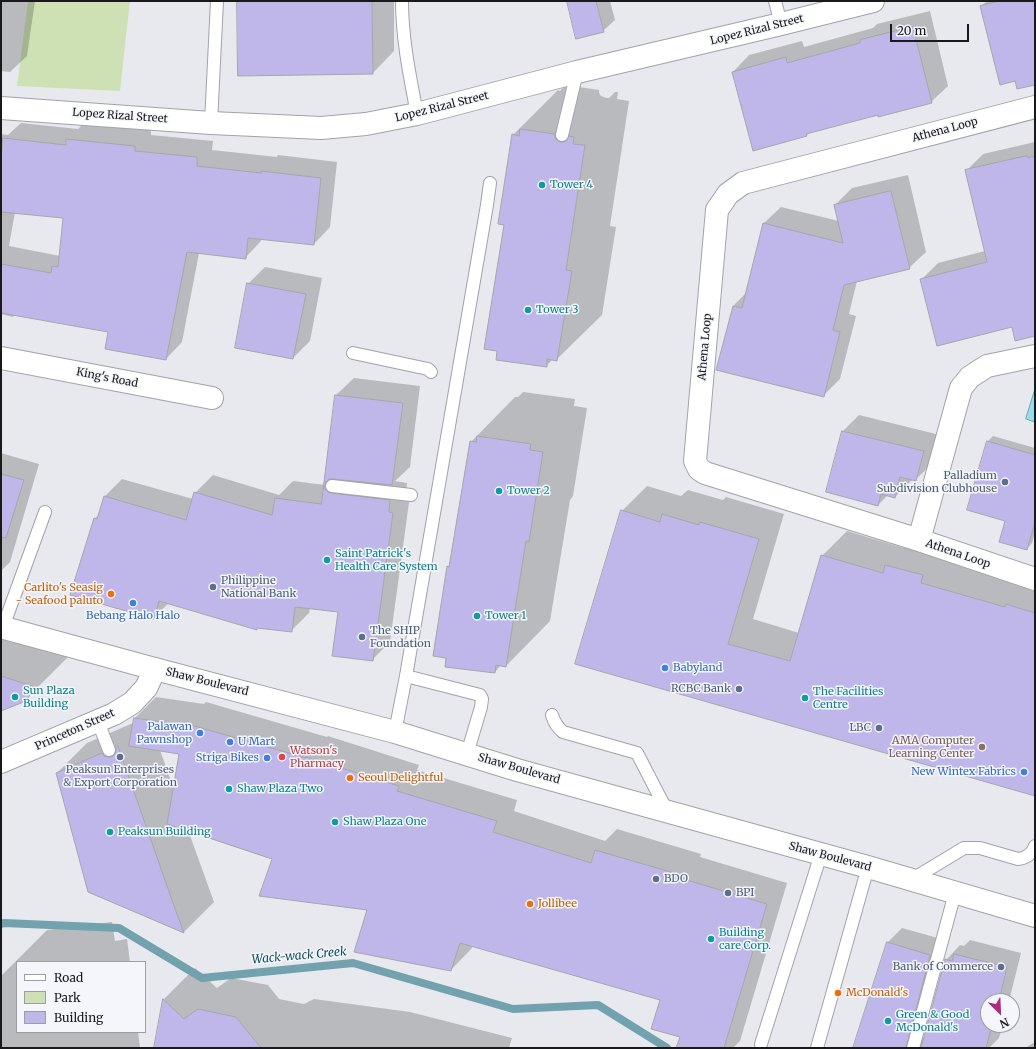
<!DOCTYPE html>
<style>
body{margin:0}
#map{position:relative;width:1036px;height:1049px;overflow:hidden;background:#e7e9ee;font-family:Merriweather,serif}
canvas{display:block}
.frame{position:absolute;inset:0;border:2px solid #19191b;pointer-events:none}
.legend{position:absolute;left:16px;top:961px;width:130px;height:72px;box-sizing:border-box;background:#f4f6fb;border:1px solid #9c9ea1;margin:0;padding:5px 7px;list-style:none;font-size:12px;color:#19191b}
.legend li{display:flex;align-items:center;gap:8px;height:20px}
.legend b{width:20px;border:1px solid #9c9ea1}
.north{position:absolute;left:980px;top:993px;width:40px;height:40px;box-sizing:border-box;background:#f4f6fb;border:1px solid #9c9ea1;border-radius:50%;rotate:156deg;font-size:11px;font-weight:700;line-height:16px;text-align:center;color:#19191b}
.north::after{content:'';display:block;margin:auto;width:14px;height:18px;background:#ae2d7a;clip-path:polygon(50% 0,100% 100%,50% 72%,0 100%)}
.scale{position:absolute;left:890px;top:24px;width:79px;height:18px;box-sizing:border-box;border:2px solid #19191b;border-top:0;padding-left:5px;font-size:12px;line-height:14px;white-space:nowrap;color:#19191b;-webkit-text-stroke:3px #f4f6fb;paint-order:stroke}
</style>
<div id="map">
<canvas width="1036" height="1049"></canvas>
<div class="frame"></div>
<ul class="legend">
<li><b style="height:5px;background:#fff"></b>Road</li>
<li><b style="height:11px;background:#cee1b5"></b>Park</li>
<li><b style="height:11px;background:#bfb7ea"></b>Building</li>
</ul>
<div class="north">N</div>
<div class="scale">20 m</div>
</div>
<script>
const c = document.querySelector('canvas').getContext('2d');
c.lineJoin = 'round';
function fill(path, color) { c.fillStyle = color; c.fill(path, 'evenodd'); }
function stroke(path, color, width, dash) { c.strokeStyle = color; c.lineWidth = width; c.lineCap = dash ? 'butt' : 'round'; c.setLineDash(dash || []); c.stroke(path); }
function drawText(font, color, halo, rows, align = 'center') {
  c.font = font + ' Merriweather,serif'; c.lineWidth = 3; c.setLineDash([]); c.textBaseline = 'middle'; c.strokeStyle = halo; c.fillStyle = color; for (const [text, x, y, turn = 0] of rows) {
    c.save(); c.translate(x, y); c.rotate((+turn || 0) * Math.PI / 180); c.textAlign = isNaN(turn) ? turn : align; if (halo) c.strokeText(text, 0, 0); c.fillText(text, 0, 0); c.restore();
  }
}
fill(new Path2D(`
 M28,1H130L120,91L17,86Z`), '#cee1b5');
const water = new Path2D(`
 M1035,389V422L1026,419Z`);
fill(water, '#97ddeb');
stroke(water, '#71a2ad', 1);
fill(new Path2D(`
 M1,1H35L27,56L10,72L1,71Z
 M238,1H394V51L373,73Z
 M568,1H610L615,20L603,31Z
 M987,1H1035V84L1015,79L981,6Z
 M930,11L948,86L931,102L878,114L810,132L807,135L733,72L749,55L802,41L804,47L873,28L877,24Z
 M565,85L599,90V93L601,96L606,98H609L615,92H618L617,99L629,101L610,226L616,227L602,315L557,359H553L546,366L505,224L513,135L558,90L560,91Z
 M21,123L78,129L84,123L151,130V135L213,141L212,150L277,157L278,155L337,162L330,227L314,244L262,238L261,241L245,258L199,253L182,342L166,359L110,331L15,314L13,317L1,314V134L8,135ZM15,212L65,218L60,256L9,246Z
 M1035,142V335L1013,326L922,279L938,263L985,251L966,171L983,154Z
 M908,175L926,252L909,268L857,281L849,314L856,316L840,379L823,396L717,370L733,306L746,293L764,223L781,207L839,221L835,205L852,188Z
 M265,267L322,278L310,341L293,358L248,284Z
 M354,378L420,386L410,467L395,481L407,483L406,495H410L390,642L372,660L339,611L310,607L309,613L291,631L169,603L153,618L94,519L100,514L105,496L122,479L193,499L195,493L213,475L279,495L293,481L325,485L336,395Z
 M523,392L575,399L574,406L587,408L573,496L570,500L550,621L506,666L501,665L495,672L447,657L448,567L451,564L471,442L515,397H518Z
 M859,415L940,435L933,463L916,479L912,478V480L895,497L888,495L878,505L843,431Z
 M993,436L1035,448V533L1032,543L1027,549L988,441Z
 M1,453L39,464L10,562L1,571Z
 M647,486L681,496L688,490L723,500L726,497L784,514L753,619L799,633L822,556L847,531L904,548L911,541L1035,581V795L577,663L622,511Z
 M1,615L82,639L73,652L25,700L1,710Z
 M156,697L204,704L206,702L327,737L328,736L419,765L417,770L517,800L514,811L605,841L617,829L701,854L700,857L787,883L740,1041L733,1048H678L681,1037L661,1000L473,945L472,948L451,970L368,909L274,859L188,830L214,902L184,932L89,891L57,773L87,743L133,723L134,725L135,718ZM160,750L180,753L174,790Z
 M112,922L115,941L127,939L130,962H17V1032H138L140,1048H1V976L47,930Z
 M902,928L945,940L920,1035L924,1040L946,960L960,945L964,946L970,940L1021,953L1009,1001H988V1025H1003L999,1038L989,1048H854L888,942Z
 M195,968L217,988L231,978L268,985L279,999L304,1004L314,999L410,1012L512,1038L509,1048H155L164,999Z
 M1035,1042V1048H1025Z`), '#0003');
stroke(new Path2D(`
 M1,924L4,923L119,928L202,978L353,963L513,1009L598,1005L667,1048`), '#71a2ad', 8);
const building = new Path2D(`
 M237,1H372L373,74L238,76Z
 M567,1H596L604,32L576,39Z
 M1000,1H1035V85L1017,89L1015,81L1000,85L980,6Z
 M913,27L932,103L878,117V115L806,134L807,136L753,151L732,72L786,57L787,63L860,43V40Z
 M520,129L555,134V138L557,140L561,142H564L567,140L569,136L574,137L573,144L585,145L566,270L572,271L557,361L547,359V367L496,360L497,351L484,349L504,225L498,224L512,134L519,136Z
 M3,138L66,145V139L135,146V151L197,157V166L261,173V171L321,178L314,245L248,238L246,259L187,252L166,360L105,349L108,332L1,313V264L51,273L52,266L58,267L63,218L1,212V160Z
 M1027,156L1028,158L1035,156V336L1015,341L1012,327L937,346L920,279L987,262L965,170Z
 M891,191L910,269L844,285L833,330L840,332L824,397L716,370L733,306L742,308L763,223L843,243L834,205Z
 M247,283L306,294L293,359L235,348Z
 M335,395L403,403L392,485L333,479H329L326,482L325,485V489L328,492L331,493L390,500L389,512L393,513L373,661L332,656L338,612L295,607L292,632L257,628V630L159,601L154,619L70,595L94,518L97,519L104,496L186,520L194,492L272,515L275,498L321,504Z
 M842,431L924,451L916,481L900,477L895,498L881,494L878,506L826,492Z
 M477,436L531,444L530,450L543,452L529,542L526,541L506,667L496,665L495,673L445,667L446,658L433,656L447,566L449,567L470,441L476,442Z
 M987,441L1035,455V522L1027,550L999,542L1005,521L967,510Z
 M1,474L24,480L6,538L1,537Z
 M621,510L660,522L662,514L699,525L700,522L759,539L728,644L790,661L821,555L883,573L885,565L923,575L921,583L1005,607L1006,604L1035,613V796L575,664Z
 M1,676L35,687L26,701L1,711Z
 M134,718L184,725V723L306,758V757L399,786L397,791L497,821L493,832L591,863L595,850L681,875L680,878L767,904L724,1048H676L680,1037L651,1029L660,1000L460,943L451,971L354,952L367,910L259,896L272,859L167,824L179,754L129,746Z
 M118,746L173,903L184,933L88,892L56,773L102,753L104,756L108,757H112L115,754L116,751V747Z
 M887,942L930,955L906,1048H853Z
 M954,954L1007,967L999,1001H988V1025H992L986,1048H921L945,959L952,961Z
 M163,999L184,1019L198,1009L236,1017L261,1048H154Z`);
fill(building, '#bfb7ea');
stroke(building, '#a6a5aa', 1);
const lane = new Path2D(`
 M402,1C402,39 410,77 417,114
 M775,1L781,24
 M211,123L217,1
 M562,135L577,72
 M353,353L428,369L431,372
 M332,486L411,495
 M3,627L45,512
 M406,676L480,695L482,699L481,707L467,754
 M552,715C554,722 557,727 563,732L637,753L667,811
 M98,722L109,750
 M395,732L406,676L487,205L490,183
 M911,880L964,848H980L1018,859C1027,858 1032,854 1035,846
 M761,1044L821,854
 M817,1048L868,867
 M913,1048L955,893`);
const street = new Path2D(`
 M1035,107L743,183L728,194L717,210L695,461L699,469L705,473L919,540L1035,579
 M1,108L211,123L321,128L366,124L417,114L577,72L781,24L873,1
 M1,358L212,398
 M919,540L961,388L970,377L987,366L1035,356
 M1,762L114,714L132,703L146,688L155,669`);
const primary = new Path2D(`
 M1,627L155,669L395,732L517,770L868,867L1035,916`);
stroke(lane, '#a1a3a8', 14);
stroke(street, '#a1a3a8', 24);
stroke(primary, '#a1a3a8', 24);
stroke(lane, '#fff', 12);
stroke(street, '#fff', 22);
stroke(primary, '#fff', 22);
for (const [x, y, r, color] of [
 [542,185,4,"#0f9aa8"],
 [528,310,4,"#0f9aa8"],
 [1005,482,4,"#5c6f8a"],
 [499,491,4,"#0f9aa8"],
 [327,560,4,"#0f9aa8"],
 [213,587,4,"#5c6f8a"],
 [111,594,4,"#e8710a"],
 [133,603,4,"#3f7fe0"],
 [477,616,4,"#0f9aa8"],
 [362,637,4,"#5c6f8a"],
 [665,668,4,"#3f7fe0"],
 [739,689,4,"#5c6f8a"],
 [15,697,4,"#0f9aa8"],
 [805,698,4,"#0f9aa8"],
 [879,728,4,"#5c6f8a"],
 [200,733,4,"#3f7fe0"],
 [230,742,4,"#3f7fe0"],
 [982,747,4,"#8d6e63"],
 [120,757,4,"#5c6f8a"],
 [282,757,4,"#e0444e"],
 [267,758,4,"#3f7fe0"],
 [1024,772,4,"#3f7fe0"],
 [350,778,4,"#e8710a"],
 [229,789,4,"#0f9aa8"],
 [335,822,4,"#0f9aa8"],
 [110,832,4,"#0f9aa8"],
 [656,879,4,"#5c6f8a"],
 [728,893,4,"#5c6f8a"],
 [530,904,4,"#e8710a"],
 [711,939,4,"#0f9aa8"],
 [1001,967,4,"#5c6f8a"],
 [838,993,4,"#e8710a"],
 [888,1021,4,"#0f9aa8"]
]) { const dot = new Path2D(); dot.arc(x, y, r, 0, 2 * Math.PI); c.fillStyle = color; c.fill(dot); stroke(dot, '#f4f6fb', 1.5); }
drawText('11px', '#19191b', '#f4f6fb', [
 ["Lopez Rizal Street",757,30,-14],
 ["Lopez Rizal Street",442,107,-14],
 ["Lopez Rizal Street",120,116,4],
 ["Athena Loop",945,130,-15],
 ["Athena Loop",705,347,-85],
 ["King's Road",107,378,11],
 ["Athena Loop",958,554,19],
 ["Shaw Boulevard",207,682,14],
 ["Princeton Street",75,730,-24],
 ["Shaw Boulevard",519,769,16],
 ["Shaw Boulevard",830,857,15]
]);
drawText('11px', '#0d838f', '#f4f6fb', [
 ["Tower 4",550,185],
 ["Tower 3",536,310],
 ["Tower 2",507,491],
 ["Saint Patrick's",335,554],
 ["Health Care System",335,567],
 ["Tower 1",485,616],
 ["Sun Plaza",23,691],
 ["Building",23,704],
 ["The Facilities",813,692],
 ["Centre",813,705],
 ["Shaw Plaza Two",237,789],
 ["Shaw Plaza One",343,822],
 ["Peaksun Building",118,832],
 ["Building",719,933],
 ["care Corp.",719,946],
 ["Green & Good",896,1015],
 ["McDonald's",896,1028]
], 'left');
drawText('11px', '#4e5e75', '#f4f6fb', [
 ["Palladium",997,476],
 ["Subdivision Clubhouse",997,489],
 ["Philippine",221,581,"left"],
 ["National Bank",221,594,"left"],
 ["The SHIP",370,631,"left"],
 ["Foundation",370,644,"left"],
 ["RCBC Bank",731,689],
 ["LBC",871,728],
 ["Peaksun Enterprises",120,770,"center"],
 ["& Export Corporation",120,783,"center"],
 ["BDO",664,879,"left"],
 ["BPI",736,893,"left"],
 ["Bank of Commerce",993,967]
], 'right');
drawText('11px', '#c56008', '#f4f6fb', [
 ["Carlito's Seasig",103,588,"right"],
 ["- Seafood paluto",103,601,"right"],
 ["Seoul Delightful",358,778],
 ["Jollibee",538,904],
 ["McDonald's",846,993]
], 'left');
drawText('11px', '#366cbe', '#f4f6fb', [
 ["Bebang Halo Halo",133,616,"center"],
 ["Babyland",673,668,"left"],
 ["Palawan",192,727],
 ["Pawnshop",192,740],
 ["U Mart",238,742,"left"],
 ["Striga Bikes",259,758],
 ["New Wintex Fabrics",1016,772]
], 'right');
drawText('11px', '#785e54', '#f4f6fb', [
 ["AMA Computer",974,741],
 ["Learning Center",974,754]
], 'right');
drawText('11px', '#be3a42', '#f4f6fb', [
 ["Watson's",290,751],
 ["Pharmacy",290,764]
], 'left');
drawText('italic 12px', '#14505b', '#f4f6fb', [
 ["Wack-wack Creek",299,956,-5]
]);
</script>
